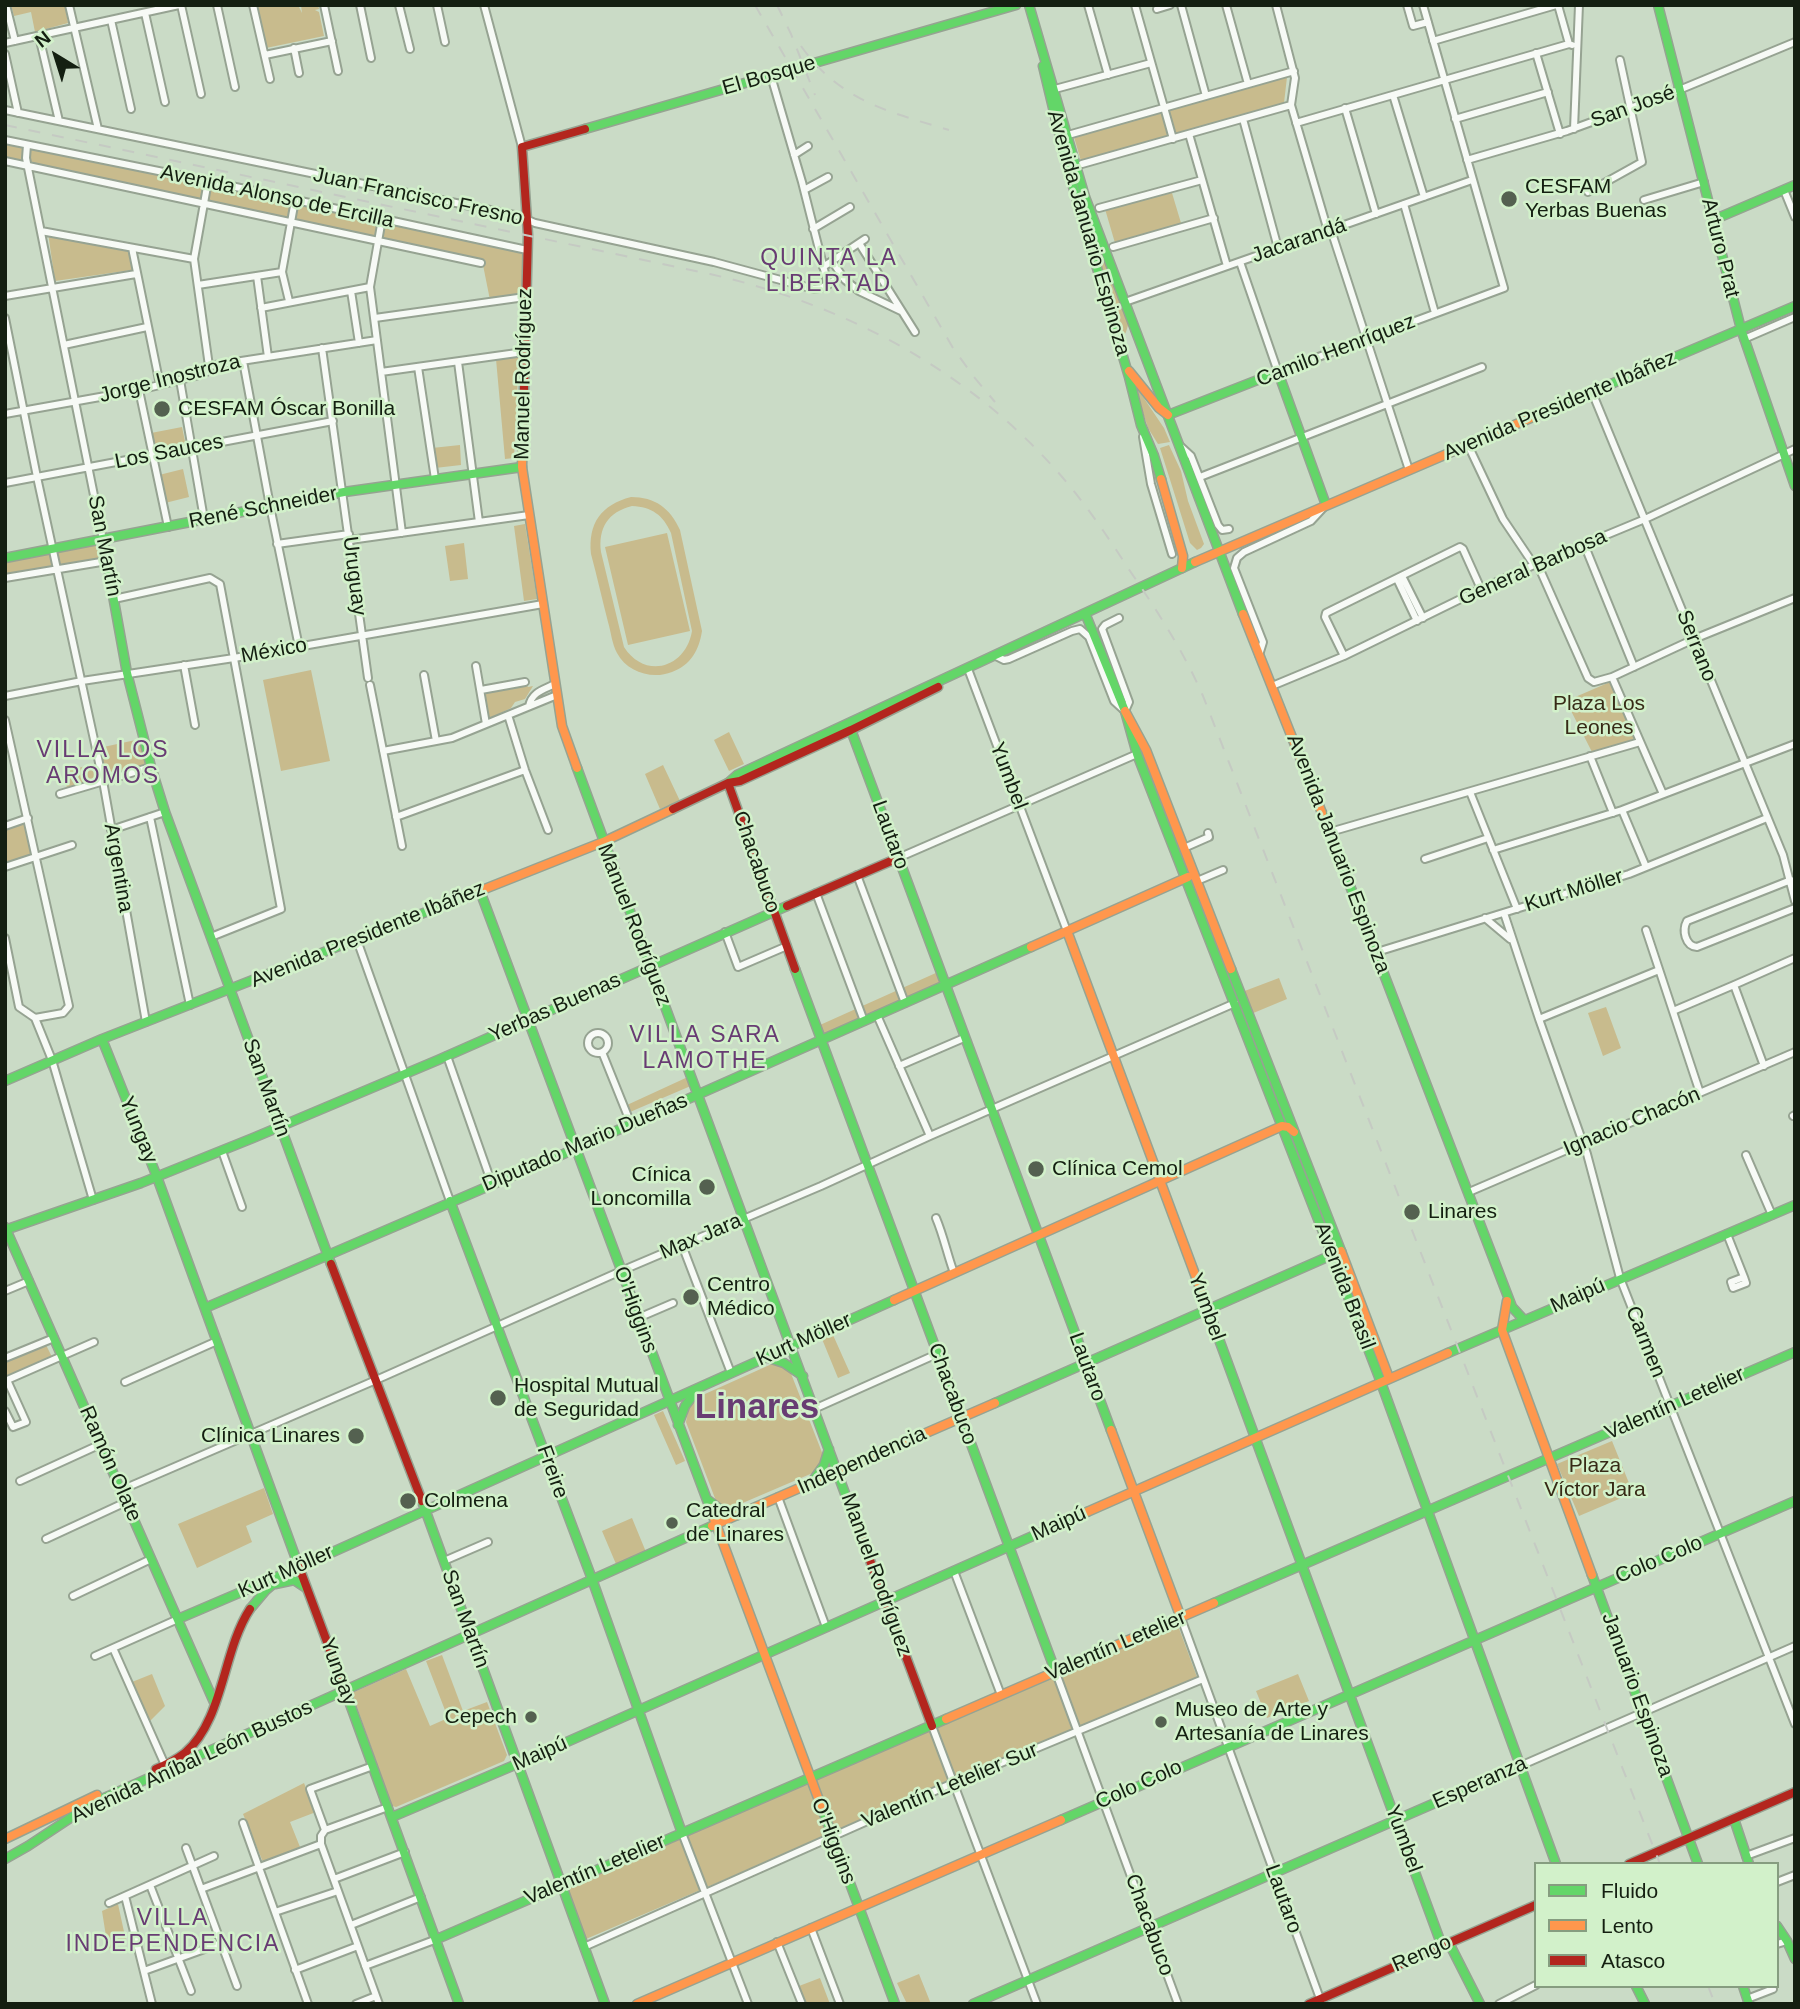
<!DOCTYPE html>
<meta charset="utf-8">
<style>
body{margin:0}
#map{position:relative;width:1800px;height:2009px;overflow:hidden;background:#cadbc6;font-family:Arial,sans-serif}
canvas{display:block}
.frame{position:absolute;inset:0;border:7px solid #141f11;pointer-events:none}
.legend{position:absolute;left:1534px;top:1862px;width:245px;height:126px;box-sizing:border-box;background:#d2f1ca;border:2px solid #869d80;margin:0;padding:9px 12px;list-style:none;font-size:21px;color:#141f11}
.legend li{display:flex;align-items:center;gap:14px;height:35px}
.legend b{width:35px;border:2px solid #869d80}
.north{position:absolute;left:21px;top:21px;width:70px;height:70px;-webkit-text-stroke:5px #d2f1ca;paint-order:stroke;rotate:322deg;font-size:19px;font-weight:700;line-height:28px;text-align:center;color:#141f11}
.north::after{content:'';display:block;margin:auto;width:24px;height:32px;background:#141f11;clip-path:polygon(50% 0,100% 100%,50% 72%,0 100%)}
</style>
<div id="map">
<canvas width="1800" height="2009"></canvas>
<div class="frame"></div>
<ul class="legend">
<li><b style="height:9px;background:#63d668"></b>Fluido</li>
<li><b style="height:9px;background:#ff974d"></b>Lento</li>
<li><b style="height:9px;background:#b3261e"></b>Atasco</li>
</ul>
<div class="north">N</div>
</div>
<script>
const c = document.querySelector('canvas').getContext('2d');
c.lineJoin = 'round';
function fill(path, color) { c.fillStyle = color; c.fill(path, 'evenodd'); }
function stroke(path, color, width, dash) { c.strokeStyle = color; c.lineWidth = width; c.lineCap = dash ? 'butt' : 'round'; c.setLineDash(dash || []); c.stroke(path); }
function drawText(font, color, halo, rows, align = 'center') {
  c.font = font + ' Arial,sans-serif'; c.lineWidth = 5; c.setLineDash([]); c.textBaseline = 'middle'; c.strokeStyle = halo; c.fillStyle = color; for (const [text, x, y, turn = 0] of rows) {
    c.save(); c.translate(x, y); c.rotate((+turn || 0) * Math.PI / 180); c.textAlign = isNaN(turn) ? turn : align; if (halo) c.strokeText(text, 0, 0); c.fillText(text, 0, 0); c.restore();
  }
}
fill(new Path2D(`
 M11,5H65L68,23L35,32L31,12L14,16Z
 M255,5H298L302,13L301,5H318L319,9L315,10L319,12L324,36L266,48Z
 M1287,77L1284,103L1081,161L1074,137Z
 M5,142L206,183L522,253L523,295L490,300L482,260L5,158Z
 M1172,193L1181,223L1115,243L1105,209Z
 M1083,210L1089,217L1129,322L1126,332L1122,339Z
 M48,233L128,250L132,270L55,281Z
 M519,355L514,458L505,459L496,359Z
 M1133,382L1164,428L1170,442L1158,444L1148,428Z
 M182,427L186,446L155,453L151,433Z
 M460,445L461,465L435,468L432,448Z
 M1169,445L1181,471L1188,501L1204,544L1201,548L1197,550L1190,543L1160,448Z
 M183,469L189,497L165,503L159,475Z
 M631,497C655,497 670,508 680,530L702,631C699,650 691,665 672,672C652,680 627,672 617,653C612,644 611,632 608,622C602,599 597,576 591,554C588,523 601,505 631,497ZM632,506C652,507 663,515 671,533L692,631C686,668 645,680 624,647L601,552C598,528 608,512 632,506Z
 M525,524L537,599L524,601L514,526Z
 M667,533L690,631L628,645L605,547Z
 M99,543L103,559L5,574V561Z
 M464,543L468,579L450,581L445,546Z
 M311,670L330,761L281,771L263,680Z
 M1610,682L1634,739L1592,752L1566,701Z
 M527,685L528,687L533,686L525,699L515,702L511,708L489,719L484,693Z
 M729,732L744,764L729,771L714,740Z
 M140,739L147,766L67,788L63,772L102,762L99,748Z
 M663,765L680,801L660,809L645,774Z
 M25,824L31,856L5,865V830Z
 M938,972L942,984L823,1037L820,1025Z
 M1279,978L1287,999L1251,1014L1242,992Z
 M1606,1007L1621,1048L1603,1056L1588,1013Z
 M690,1076L693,1085L630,1112L627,1105Z
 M833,1335L850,1373L838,1378L822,1339Z
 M45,1343L53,1359L5,1378V1360Z
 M774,1363L790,1371L823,1455L815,1472L731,1508L723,1506L716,1501L686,1422L689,1406L696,1398Z
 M663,1411L685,1461L676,1465L654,1415Z
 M1612,1441L1633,1493L1579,1516L1557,1464Z
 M264,1488L273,1514L246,1526L252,1542L197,1568L178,1524Z
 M632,1518L646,1552L616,1564L602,1531Z
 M1177,1623L1197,1677L586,1939L568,1888Z
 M442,1655L463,1711L487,1702L507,1755L504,1761L396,1807L392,1806L352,1693L406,1669L430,1726L448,1718L426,1661Z
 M152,1674L165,1706L150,1721L132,1682Z
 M1298,1674L1309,1701L1267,1718L1256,1691Z
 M304,1783L316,1812L290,1822L300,1847L263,1862L243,1814Z
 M118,1904L126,1941L108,1949L102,1911Z
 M919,1974L931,2004H907L897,1983Z
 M820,1978L830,2004H806L799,1986Z`), '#c8bb8d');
const street = new Path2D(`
 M6,5L15,41
 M69,5L98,129
 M181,5L201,94
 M217,5L235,87
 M253,5L270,79
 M324,5L338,71
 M360,5L371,58
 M399,5L410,49
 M437,5L445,42
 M484,5L522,147
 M1088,5L1108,75
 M1135,5L1173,139
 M1181,5L1206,96
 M1226,5L1248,84
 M1276,5L1295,78L1291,105L1328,231
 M1407,5L1413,26L1428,22
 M1558,5L1569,44L1572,45
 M1157,9L1170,5
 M145,13L165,102
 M111,20L131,109
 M39,36L59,121
 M1433,41L1556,5
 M5,43L179,5
 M294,48L299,73
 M1536,53L1560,134
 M5,54L18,113
 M265,55L332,41
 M771,76L802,182L828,285
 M1055,89L1151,63
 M1393,95L1424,197
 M1345,108L1376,214
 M5,110L519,216L535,223L714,262L814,289L821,288L842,276
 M1243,119L1278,248
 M1455,119L1548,92
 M1296,123L1569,44
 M1574,129L1579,5
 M1189,134L1227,266
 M1068,135L1294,71
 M5,140L208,181L527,250
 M27,145L26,158L103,540
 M794,155L808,146
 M1467,160L1567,131L1679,90L1795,42
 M5,161L481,263
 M1082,164L1291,105
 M208,181L194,259L209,366
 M804,190L828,177
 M1784,190L1795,217
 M1588,192L1642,162L1620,60
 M1644,200L1704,182
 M1404,204L1435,313
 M1099,208L1202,180
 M382,219L370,287L402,533
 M813,229L850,207
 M1331,230L1409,470
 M41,231L194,259
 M859,243L915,332
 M1113,247L1214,218
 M132,248L160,385
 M832,261L845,280L859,291L901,311
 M1240,262L1278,372L1504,288L1423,5
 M823,267L865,239
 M257,276L268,357
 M198,285L282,272
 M351,291L359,343
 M5,296L136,274
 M289,301L282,272L295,200
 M1125,302L1472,180
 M261,308L370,287
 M5,318L37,477L103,781L146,1022
 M375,318L525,297
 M1744,339L1795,317
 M64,345L147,327
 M322,348L368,678
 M243,361L270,506L299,647
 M458,362L479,522
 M418,367L435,479
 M381,372L524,352
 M180,380L204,519
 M139,390L168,527
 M1592,392L1783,855L1795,901
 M5,414L139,390L180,380L203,374L208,371L209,366L377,340
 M1143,437L1151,484L1172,554
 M1179,445L1191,456L1218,525L1222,530L1229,529
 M1468,445L1503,519L1534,565
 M1200,477L1482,367
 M5,483L333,421
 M350,540L529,515
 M277,544L349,534
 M1584,544L1634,667
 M1537,563L1588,678L1594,682L1612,677L1694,639L1795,598
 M1402,576L1423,618
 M5,578L107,561
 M1397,579L1417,621
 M114,599L210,578L220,584L281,909L211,937
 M1259,655L1263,642L1234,568L1237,558L1244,552L1311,521L1323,508
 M996,656L1004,660L1009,659L1072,631L1080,629L1089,637L1114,701L1125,711L1129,702L1102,629L1105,625L1119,618
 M1344,656L1325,617L1326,613L1460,547L1463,549L1481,589
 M184,665L195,725
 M476,666L486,724
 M968,669L1067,931
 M424,675L436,741
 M1612,677L1663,794
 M370,685L402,846
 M1272,686L1344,656L1481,589L1534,565L1645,519L1795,449
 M481,690L525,682
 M5,696L82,681L234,658L543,604
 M529,706C532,692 543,690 555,684
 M508,715L525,770L548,830
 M5,720L69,1006L63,1013L35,1018
 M383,751L452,738L557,695
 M1590,756L1613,813
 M1470,792L1517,909
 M60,794L151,767
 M1622,810L1646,867
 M150,817L190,1005
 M396,817L525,770
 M5,826L28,818
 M111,830L165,812
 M1330,832L1640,742
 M1184,848L1209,837L1208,833
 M1493,850L1622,810L1795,744
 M898,858L1137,754
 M1425,859L1488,838
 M5,867L72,845
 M857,875L905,1003
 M1791,880L1687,921C1682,930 1685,946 1697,947L1795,908
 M1197,881L1223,870
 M816,893L864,1021
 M1504,913L1539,1019L1587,1154L1620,1278L1795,1724
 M1485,918L1510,939
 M1646,930L1700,1093
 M725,932L738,967L787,946
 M5,938L19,1007L35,1018
 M357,940L450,1201
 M1377,952L1629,874L1767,818
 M1734,985L1764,1066
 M1673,1011L1734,985L1795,958
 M877,1015L930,1136
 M35,1018L52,1060L93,1200
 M1539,1019L1659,970
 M588 1043a10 10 0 1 1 20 0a10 10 0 1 1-20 0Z
 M602,1052L631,1124
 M447,1056L492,1184
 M899,1066L964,1038
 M1793,1116L1795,1115
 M222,1151L242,1207
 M1746,1155L1772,1215
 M1469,1192L1795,1052
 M936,1218C944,1237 947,1254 954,1273
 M1727,1234L1744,1277L1746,1283L1733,1288L1731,1282L1744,1277
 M682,1245L731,1373
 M5,1291L29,1281
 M638,1318L673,1303
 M5,1358L54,1338
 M5,1381L94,1342
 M125,1382L217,1341
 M814,1409L937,1354
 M5,1411L13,1427L26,1422L7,1380
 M20,1481L101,1444
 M121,1490L376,1380L621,1271L821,1186L930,1136L1235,1003
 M778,1497L826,1627
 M46,1539L126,1502
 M444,1561L488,1542
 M954,1571L1001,1695
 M73,1596L151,1559
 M1181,1618L1322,2004
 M113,1648L165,1765
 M95,1656L178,1619
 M1056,1673L1178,2004
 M932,1726L1037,2004
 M373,1766L310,1789L325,1830L321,1836V1844L379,2004
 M1520,1766L1795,1646
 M243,1823L308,2004
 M325,1830L388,1807
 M682,1833L748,2004
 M186,1848L237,1986
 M1746,1856L1795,1838
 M334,1879L405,1852
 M1777,1882L1795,1875
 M150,1885L191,1991
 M201,1889L321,1844
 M125,1896L152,2004
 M109,1903L214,1856
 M275,1912L338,1891
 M351,1925L421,1897
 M811,1928L840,2004
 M777,1942L802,2004
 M1777,1944L1787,1941
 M584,1947L953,1783L1203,1679
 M365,1966L437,1939
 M295,1970L358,1946
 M144,1971L221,1943
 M1747,1999L1773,1989
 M356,2004L376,1996
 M1499,2004L1536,1985`);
const fast = new Path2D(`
 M1029,5L1085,197L1243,614
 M1043,66L1067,166L1129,377L1141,425L1154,456L1161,479
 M585,129L1016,5
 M1713,220L1795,185
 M1795,306L1741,329L1795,486
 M1168,415L1278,372L1326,505
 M1533,417L1741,329L1658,5
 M103,540L127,673L151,767L165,812L331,1264
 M5,558L344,492L522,467
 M1085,613L1125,711L1137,754L1332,1255
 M851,730L1111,1430
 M577,768L850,1507
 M728,783L737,775L1195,562
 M1322,813L1512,1307L1524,1320
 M480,891L710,1508
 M795,969L1056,1673
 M102,1039L157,1177L299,1567
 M5,1081L102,1039L472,894
 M450,1201L592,1579L682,1833
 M5,1227L214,1702
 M5,1230L141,1183L253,1138L438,1060L787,906
 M1332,1255L1379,1377L1556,1864
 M1206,1304L1442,1946
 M205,1308L575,1149L1031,947
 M1448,1353L1795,1205
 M766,1357L784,1363L803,1376
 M995,1403L1341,1251L1231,969
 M678,1425L685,1406L697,1390
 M812,1482L824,1465L829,1449
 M708,1500L721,1510L738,1515
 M422,1501L605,2004
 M1592,1575L1698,1864
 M275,1584L294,1580L306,1588
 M1214,1603L1795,1352
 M250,1609L266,1590L286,1573L894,1300
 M178,1619L281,1575
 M345,1690L459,2004
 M823,1811L895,2004
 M392,1817L517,1764L1087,1512
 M1734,1819L1749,1864
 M1061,1820L1795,1501
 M5,1859L28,1846L93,1803L712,1526
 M1777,1926L1787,1941L1795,1959
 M437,1939L946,1719
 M1449,1943L1480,2004
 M1636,1986L1645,2004
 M1743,1986L1749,2004
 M973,2004L1520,1766`);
const slow = new Path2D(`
 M1129,371L1159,408L1168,415
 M523,426L522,467L562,726L577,768
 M1161,479L1183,556L1182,568
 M1195,562L1533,417
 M1243,614L1322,813
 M1125,711L1146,750L1231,969
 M472,894L603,842L673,809
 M1067,931L1206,1304
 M1031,947L1188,877
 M1341,1251L1389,1378
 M894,1300L1282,1126L1288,1127L1294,1132
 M1507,1301L1502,1330L1592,1575
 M1111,1430L1181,1618
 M710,1508L823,1811
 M1087,1512L1448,1353
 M712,1526L995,1403
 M946,1719L1214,1603
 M5,1839L97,1795
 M637,2004L1061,1820`);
const jam = new Path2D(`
 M523,426L528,235L522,147L585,129
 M728,783L795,969
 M673,809L728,783L740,781L851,730L938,687
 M787,906L898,858
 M331,1264L422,1501
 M850,1507L932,1726
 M299,1567L345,1690
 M156,1769C166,1765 176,1760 185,1753C224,1719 222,1652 250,1609
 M1629,1864L1795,1792
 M1309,2004L1536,1905`);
stroke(street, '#96a392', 10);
stroke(fast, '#96a392', 11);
stroke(slow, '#96a392', 11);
stroke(jam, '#96a392', 11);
stroke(street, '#f7faf6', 6);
stroke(fast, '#63d668', 8);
stroke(slow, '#ff974d', 8);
stroke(jam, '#b3261e', 8);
stroke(new Path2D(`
 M755,5L953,348L974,377L995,402
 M777,5L791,34L815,95
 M801,46C840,101 889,112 949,130
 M5,125L710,274C842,304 965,368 1056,470C1083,500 1106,534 1128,568C1156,609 1183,650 1203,696L1660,1864
 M1708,1986L1715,2004`), '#c5cac3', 2, [12, 12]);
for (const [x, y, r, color] of [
 [1509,199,9,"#546150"],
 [162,409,9,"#546150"],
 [1036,1169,9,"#546150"],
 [707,1187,9,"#546150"],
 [1412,1212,9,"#546150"],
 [691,1297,9,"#546150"],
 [498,1398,9,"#546150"],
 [356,1436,9,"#546150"],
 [408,1501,9,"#546150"],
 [672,1523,7,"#546150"],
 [531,1717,7,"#546150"],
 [1161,1722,7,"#546150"]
]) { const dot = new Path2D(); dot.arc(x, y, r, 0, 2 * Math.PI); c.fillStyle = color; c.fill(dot); stroke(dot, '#d2f1ca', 2.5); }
drawText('21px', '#141f11', '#d2f1ca', [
 ["El Bosque",769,76,-16],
 ["San José",1633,107,-20],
 ["Avenida Alonso de Ercilla",277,197,12],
 ["Juan Francisco Fresno",418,197,12],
 ["Avenida Januario Espinoza",1088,233,74],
 ["Jacarandá",1299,241,-19],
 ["Arturo Prat",1720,248,76],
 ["Camilo Henríquez",1336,351,-21],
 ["Manuel Rodríguez",524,374,-89],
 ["Jorge Inostroza",170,379,-14],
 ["Avenida Presidente Ibáñez",1560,406,-23],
 ["Los Sauces",169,452,-11],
 ["René Schneider",263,508,-11],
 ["San Martín",104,546,79],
 ["General Barbosa",1533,568,-24],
 ["Uruguay",354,576,83],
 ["Serrano",1696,646,68],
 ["México",274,651,-10],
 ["Yumbel",1008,776,69],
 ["Lautaro",890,835,70],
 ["Avenida Januario Espinoza",1338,854,69],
 ["Chacabuco",756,862,71],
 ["Argentina",118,868,80],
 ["Kurt Möller",1574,891,-17],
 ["Manuel Rodríguez",634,925,69],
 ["Avenida Presidente Ibáñez",368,935,-22],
 ["Yerbas Buenas",555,1008,-24],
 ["San Martín",266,1088,70],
 ["Ignacio Chacón",1632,1122,-23],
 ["Yungay",138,1130,68],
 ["Diputado Mario Dueñas",585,1143,-23],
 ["Max Jara",701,1237,-23],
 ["Avenida Brasil",1344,1286,69],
 ["Maipú",1578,1296,-24],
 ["Yumbel",1206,1307,70],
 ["O'Higgins",635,1310,70],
 ["Kurt Möller",804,1340,-24],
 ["Carmen",1645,1342,68],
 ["Lautaro",1087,1367,70],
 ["Chacabuco",952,1394,70],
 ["Valentín Letelier",1675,1404,-24],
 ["Independencia",862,1461,-24],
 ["Ramón Olate",110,1464,66],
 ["Freire",552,1472,70],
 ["Maipú",1059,1524,-24],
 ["Colo Colo",1659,1560,-23],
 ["Kurt Möller",286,1572,-24],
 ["Manuel Rodríguez",876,1575,70],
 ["San Martín",465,1619,70],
 ["Valentín Letelier",1116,1646,-23],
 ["Yungay",338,1672,70],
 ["Januario Espinoza",1637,1695,70],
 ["Maipú",540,1754,-24],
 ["Avenida Aníbal León Bustos",192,1762,-25],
 ["Esperanza",1480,1783,-24],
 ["Colo Colo",1139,1785,-24],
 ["Valentín Letelier Sur",950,1786,-23],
 ["Yumbel",1403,1839,70],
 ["O'Higgins",833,1841,69],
 ["Valentín Letelier",595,1870,-23],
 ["Lautaro",1283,1899,70],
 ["Chacabuco",1149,1925,70],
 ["Rengo",1422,1954,-24]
]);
drawText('21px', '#141f11', '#d2f1ca', [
 ["CESFAM",1525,187],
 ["Yerbas Buenas",1525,211],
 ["CESFAM Óscar Bonilla",178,409],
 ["Clínica Cemol",1052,1169],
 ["Cínica",691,1175,"right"],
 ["Loncomilla",691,1199,"right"],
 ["Linares",1428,1212],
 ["Centro",707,1285],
 ["Médico",707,1309],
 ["Hospital Mutual",514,1386],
 ["de Seguridad",514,1410],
 ["Clínica Linares",340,1436,"right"],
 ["Colmena",424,1501],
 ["Catedral",686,1511],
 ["de Linares",686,1535],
 ["Museo de Arte y",1175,1710],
 ["Artesanía de Linares",1175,1734],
 ["Cepech",517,1717,"right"]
], 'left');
drawText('21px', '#372a16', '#d2f1ca', [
 ["Plaza Los",1599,704],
 ["Leones",1599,728],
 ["Plaza",1595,1466],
 ["Víctor Jara",1595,1490]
]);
c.letterSpacing = '2px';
drawText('23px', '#683c73', '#d2f1ca', [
 ["QUINTA LA",829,259],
 ["LIBERTAD",829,285],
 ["VILLA LOS",103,751],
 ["AROMOS",103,777],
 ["VILLA SARA",705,1036],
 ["LAMOTHE",705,1062],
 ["VILLA",173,1919],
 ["INDEPENDENCIA",173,1945]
]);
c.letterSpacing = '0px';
drawText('bold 35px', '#683c73', '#d2f1ca', [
 ["Linares",757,1408]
]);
</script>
